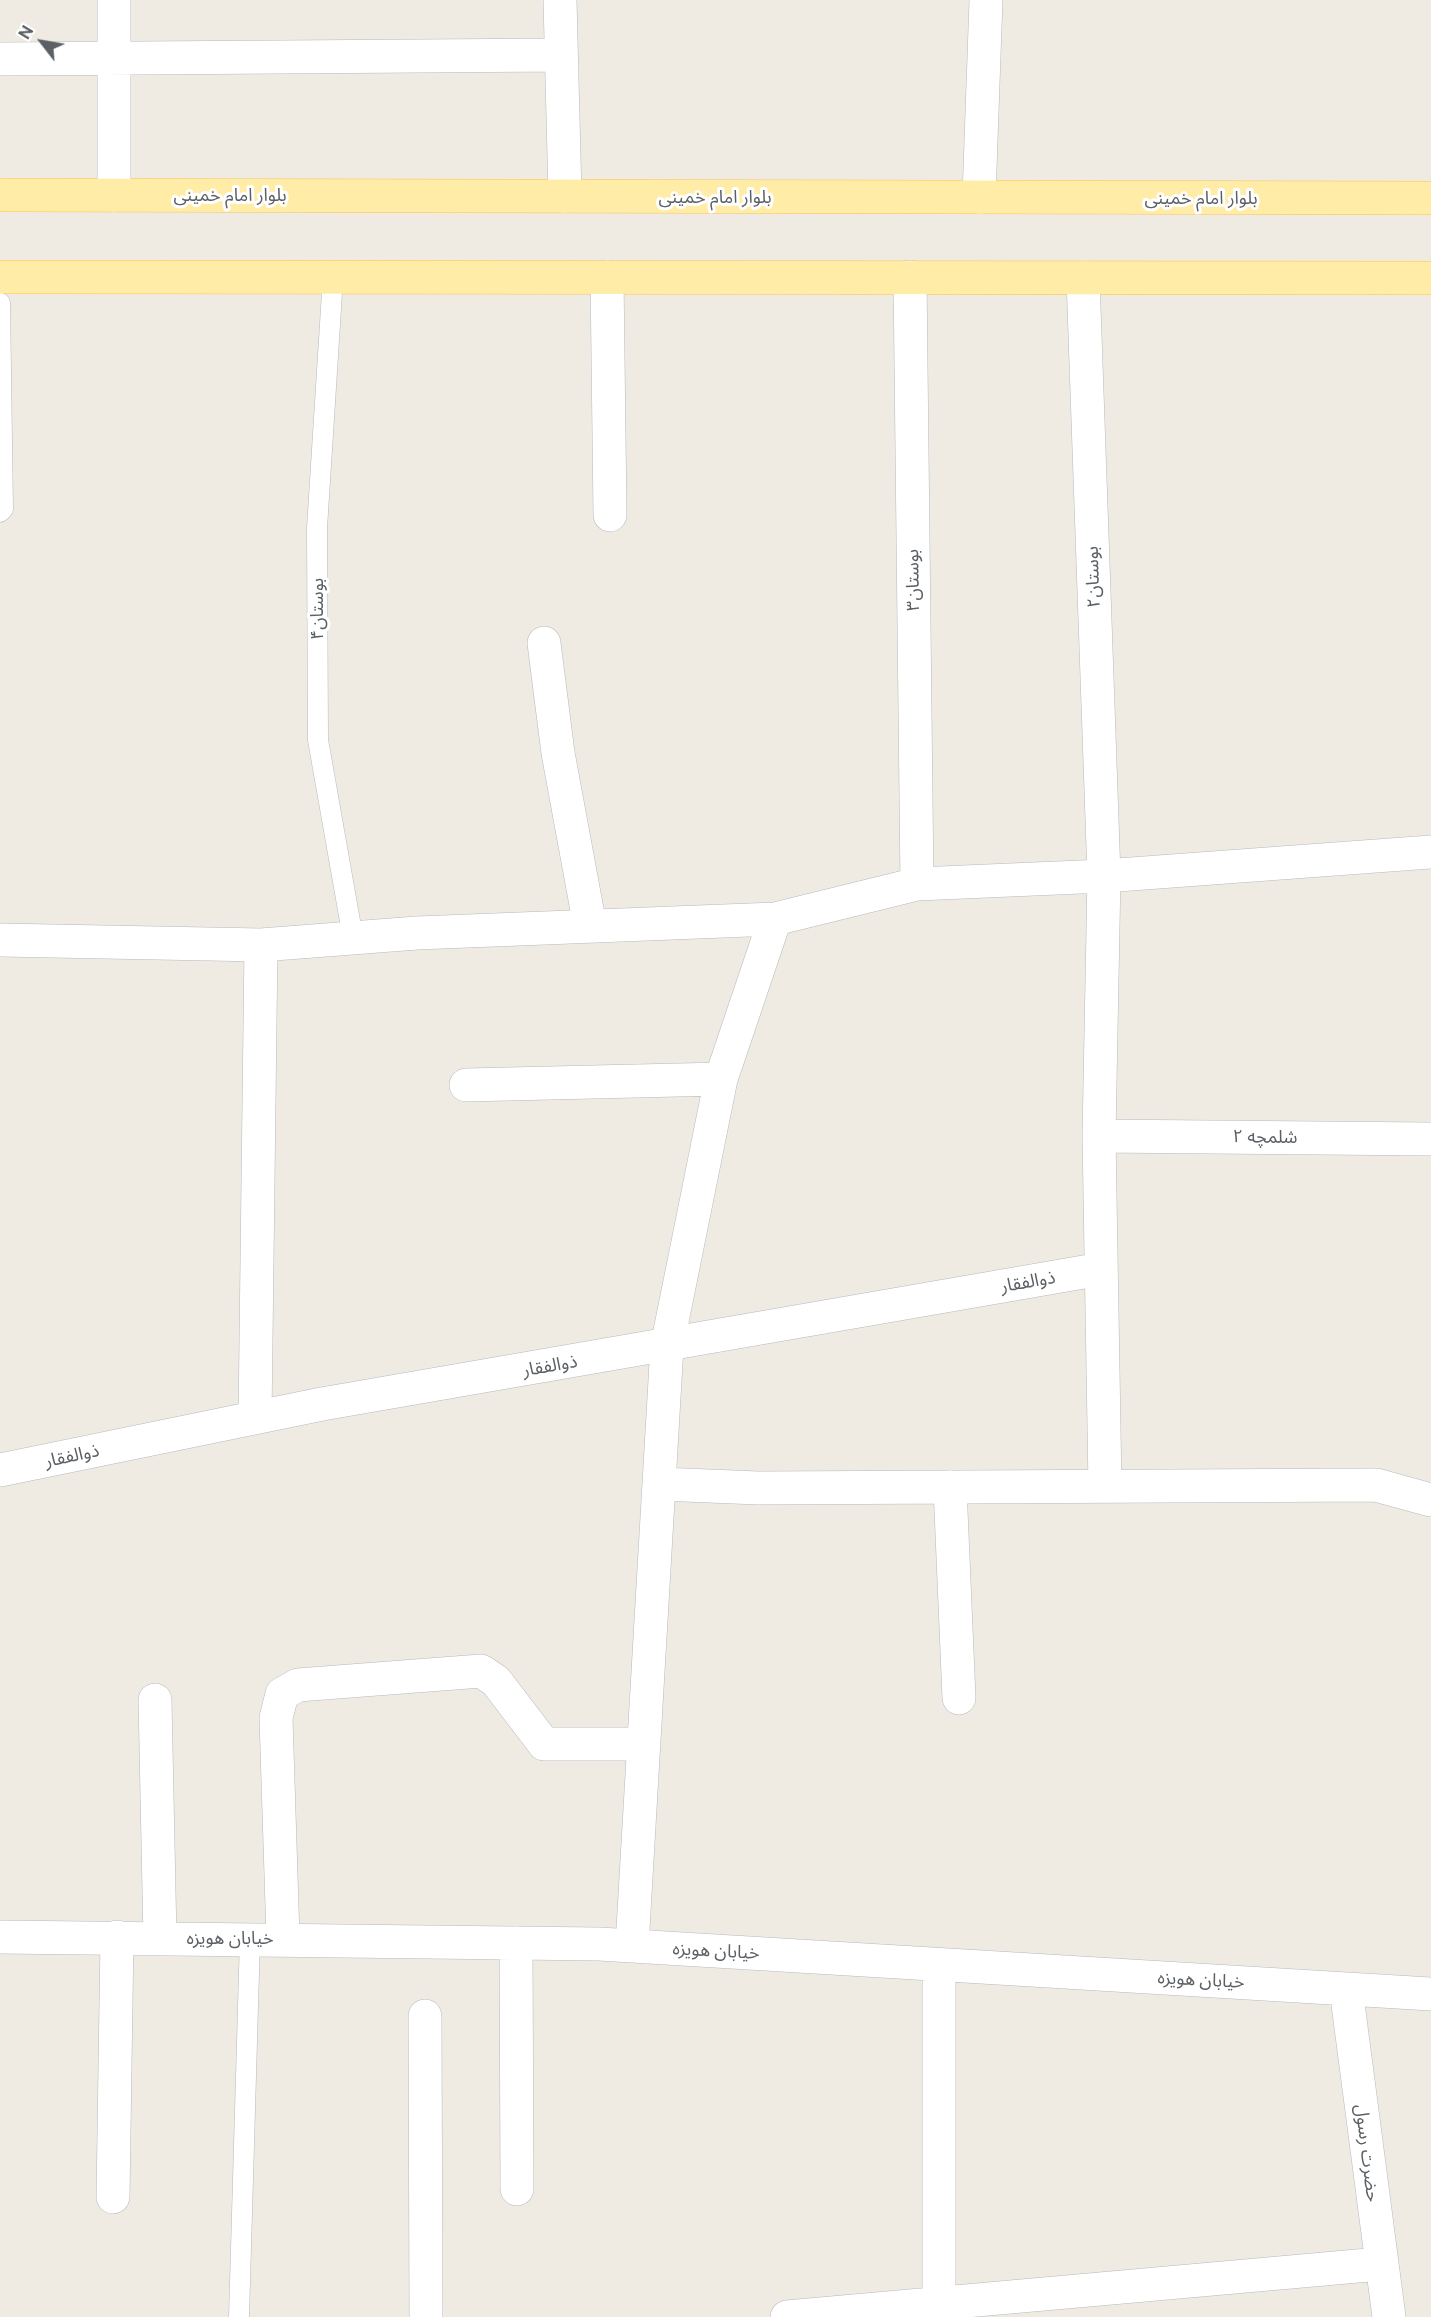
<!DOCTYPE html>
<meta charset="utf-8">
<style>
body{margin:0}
#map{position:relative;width:1431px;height:2317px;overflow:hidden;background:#efebe2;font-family:"Public Sans",sans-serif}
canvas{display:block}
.north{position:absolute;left:12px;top:12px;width:60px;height:60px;-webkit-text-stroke:4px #fff;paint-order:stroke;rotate:301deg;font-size:16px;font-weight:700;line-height:24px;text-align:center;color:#5b6065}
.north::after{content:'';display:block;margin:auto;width:21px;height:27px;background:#5b6065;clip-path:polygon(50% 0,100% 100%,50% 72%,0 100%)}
</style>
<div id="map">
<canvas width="1431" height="2317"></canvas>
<div class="north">N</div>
</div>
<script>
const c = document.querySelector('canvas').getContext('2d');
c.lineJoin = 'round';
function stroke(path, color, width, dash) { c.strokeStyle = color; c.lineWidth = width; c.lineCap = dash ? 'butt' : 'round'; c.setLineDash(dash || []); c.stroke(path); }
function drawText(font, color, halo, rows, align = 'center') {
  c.font = font + ' "Public Sans","Noto Sans Arabic",sans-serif'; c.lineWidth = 6; c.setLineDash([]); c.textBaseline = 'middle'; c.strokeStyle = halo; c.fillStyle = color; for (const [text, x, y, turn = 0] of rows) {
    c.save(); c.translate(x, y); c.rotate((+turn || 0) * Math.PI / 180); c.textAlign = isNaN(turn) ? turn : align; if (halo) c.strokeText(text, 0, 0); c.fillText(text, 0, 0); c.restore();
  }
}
const lane = new Path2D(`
 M333,277L317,528L318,740L353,938
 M0,303L3,509L0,512
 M239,2317L250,1938`);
const street = new Path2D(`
 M560,0L565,196
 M0,59L561,55
 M114,195V0
 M979,197L986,0
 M607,277L610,515
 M910,277L917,884
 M1083,278L1104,876L1099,1136L1105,1486
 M544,643L558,753L590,926
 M0,940L261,945L417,933L775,919L917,884L1104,876L1431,852
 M466,1085L721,1079
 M1099,1136L1431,1139
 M255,1418L261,945
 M0,1470L322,1404L1101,1269
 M660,1484L758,1488L1376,1485L1431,1500
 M950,1487L959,1698
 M155,1700L160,1938
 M0,1937L599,1944L1431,1994
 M283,1938L276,1718L282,1694L298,1685L481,1671L496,1681L544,1744H644
 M516,1943L517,2189
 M632,1946L667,1346L721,1079L775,919
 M1346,1989L1389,2317
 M425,2016L426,2317
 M113,2197L117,1937
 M787,2317L1380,2264
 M939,2317V1965`);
const primary = new Path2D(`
 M0,195L1431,198
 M0,277L1431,278`);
stroke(lane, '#b5b9be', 21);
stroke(street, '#b5b9be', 34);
stroke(primary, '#fcc14e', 34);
stroke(lane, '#fff', 20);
stroke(street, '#fff', 33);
stroke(primary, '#ffeca7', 33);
drawText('18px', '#5b6065', '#fff', [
 ["بلوار امام خمینی",230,195],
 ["بلوار امام خمینی",715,197],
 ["بلوار امام خمینی",1201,198],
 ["بوستان۲",1093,577,-92],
 ["بوستان۳",913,580,-91],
 ["بوستان۴",317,609,-90],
 ["شلمچه ۲",1265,1137,1],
 ["ذوالفقار",1028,1282,-10],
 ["ذوالفقار",550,1366,-10],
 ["ذوالفقار",72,1456,-12],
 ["خیابان هویزه",230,1938],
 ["خیابان هویزه",716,1951,3],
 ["خیابان هویزه",1201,1980,3],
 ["حضرت رسول",1367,2153,83]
]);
</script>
